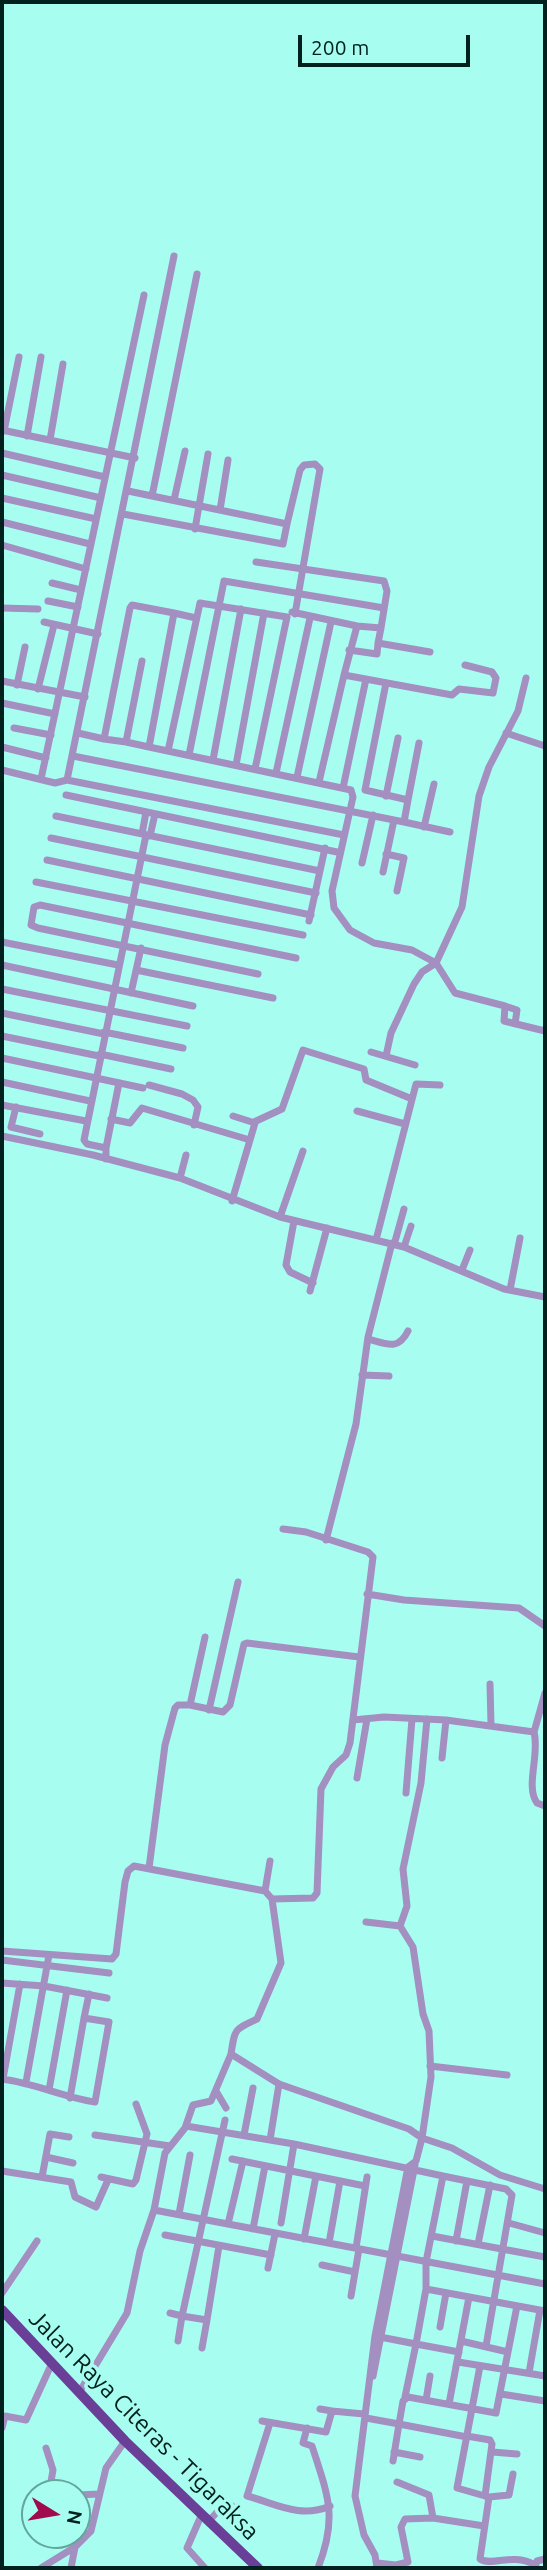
<!DOCTYPE html>
<style>
body{margin:0}
#map{position:relative;width:547px;height:2570px;overflow:hidden;background:#a7fef0;font-family:Ubuntu,sans-serif}
canvas{display:block}
.frame{position:absolute;inset:0;border:4px solid #00211d;pointer-events:none}
.north{position:absolute;left:21px;top:2479px;width:70px;height:70px;box-sizing:border-box;background:#a7fef0;border:2px solid #64a69c;border-radius:50%;rotate:101deg;font-size:19px;font-weight:700;line-height:28px;text-align:center;color:#00211d}
.north::after{content:'';display:block;margin:auto;width:24px;height:32px;background:#a10a4d;clip-path:polygon(50% 0,100% 100%,50% 72%,0 100%)}
.scale{position:absolute;left:298px;top:35px;width:172px;height:32px;box-sizing:border-box;border:4px solid #00211d;border-top:0;padding-left:9px;font-size:21px;line-height:24px;white-space:nowrap;color:#00211d;-webkit-text-stroke:5px #a7fef0;paint-order:stroke}
</style>
<div id="map">
<canvas width="547" height="2570"></canvas>
<div class="frame"></div>
<div class="north">N</div>
<div class="scale">200 m</div>
</div>
<script>
const c = document.querySelector('canvas').getContext('2d');
c.lineJoin = 'round';
function stroke(path, color, width, dash) { c.strokeStyle = color; c.lineWidth = width; c.lineCap = dash ? 'butt' : 'round'; c.setLineDash(dash || []); c.stroke(path); }
function drawText(font, color, halo, rows, align = 'center') {
  c.font = font + ' Ubuntu,sans-serif'; c.lineWidth = 7; c.setLineDash([]); c.textBaseline = 'middle'; c.strokeStyle = halo; c.fillStyle = color; for (const [text, x, y, turn = 0] of rows) {
    c.save(); c.translate(x, y); c.rotate((+turn || 0) * Math.PI / 180); c.textAlign = isNaN(turn) ? turn : align; if (halo) c.strokeText(text, 0, 0); c.fillText(text, 0, 0); c.restore();
  }
}
stroke(new Path2D(`
 M2,430L135,458
 M4,431L19,357
 M27,436L41,357
 M50,440L63,364
 M2,453L105,477
 M2,475L101,498
 M152,496L197,274
 M2,498L96,519
 M174,500L185,451
 M220,510L228,460
 M123,514L283,544L287,524L128,491
 M2,522L90,544
 M287,524L300,470L304,465L315,464L320,469L295,614
 M195,529L208,454
 M2,545L86,569
 M256,562L384,581L387,591L381,628
 M52,583L81,590
 M48,601L78,607
 M2,608L38,609
 M292,612L357,626
 M196,618L174,613L149,747L351,790L353,797L332,891L334,908L350,930L361,936L374,943L412,950L436,963L455,993L505,1006L504,1021L545,1031
 M44,622L98,634
 M349,650L377,654L378,643
 M430,652L378,643L381,628L357,626L344,675L452,695L459,689L493,693L496,678L492,672L465,665
 M142,661L126,742L149,747
 M2,681L85,697
 M386,683L365,790L408,800L419,743
 M17,685L25,647
 M38,689L54,625
 M2,703L55,714
 M14,728L51,735
 M78,733L104,739
 M506,733L545,746
 M126,742L104,739L130,608L132,605L174,613
 M2,747L46,758
 M168,751L200,603L287,617L255,769
 M189,755L224,581L384,608
 M73,756L404,822L408,800
 M213,760L241,609
 M236,765L264,613
 M2,770L55,783L67,780L344,835
 M276,773L310,618
 M297,777L331,622
 M41,779L144,295
 M67,780L174,256
 M319,782L344,675
 M343,788L366,679
 M66,795L337,852
 M386,796L398,738
 M56,816L320,871
 M404,822L450,832
 M424,827L434,784
 M142,834L146,812
 M150,836L155,814
 M51,838L316,893
 M386,854L404,858L397,891
 M47,860L311,915
 M362,863L373,815
 M383,872L394,820
 M36,882L303,935
 M309,921L325,848
 M2,942L118,965
 M2,965L193,1006
 M136,970L273,998
 M258,974L38,928L31,925L34,907L40,905L296,958
 M2,989L187,1026
 M131,993L141,948
 M505,1006L517,1010L515,1024
 M2,1013L104,1034
 M104,1032L183,1048
 M2,1036L99,1056
 M371,1052L415,1065
 M100,1054L171,1069
 M386,1056L391,1033L414,984L422,972L436,963L462,907L479,796L489,767L518,711L526,678
 M2,1058L143,1088
 M2,1082L90,1101
 M149,1085L182,1094L193,1100L198,1107L194,1125
 M2,1105L86,1121
 M16,1107L11,1127L40,1134
 M357,1111L405,1124
 M111,1119L130,1123L142,1108L250,1140
 M254,1122L282,1109L303,1050L364,1069L366,1080L412,1099
 M2,1136L93,1155L180,1178L280,1217L404,1247L504,1289L545,1297
 M106,1148L119,1083
 M106,1159V1148L87,1144L84,1140L146,835
 M180,1178L186,1155
 M232,1201L255,1123L233,1116
 M280,1217L303,1151
 M294,1221L286,1265L290,1272L313,1283
 M376,1240L416,1084L440,1085
 M394,1245L404,1209
 M404,1247L411,1226
 M462,1270L470,1250
 M510,1290L520,1238
 M310,1291L327,1228
 M368,1339C387,1344 398,1351 408,1331
 M362,1375L389,1376
 M326,1540L356,1424L368,1337L392,1243
 M367,1594L404,1600L519,1608L545,1626
 M205,1637L190,1705L223,1712L230,1705L244,1644L247,1643L359,1657
 M490,1684L491,1725
 M209,1710L238,1582
 M353,1720L384,1717L446,1720L534,1732C540,1755 525,1786 537,1803L545,1806
 M534,1732L545,1693
 M442,1758L446,1720
 M357,1778L367,1719
 M406,1793L412,1719
 M149,1868L165,1745L175,1708L178,1705H190
 M265,1891L270,1861
 M366,1922L400,1926
 M2,1951L112,1959L116,1954L125,1882L128,1871L134,1866L265,1891L272,1899L313,1898L317,1893L321,1789L333,1767L346,1755L350,1743L373,1557L368,1552L306,1532L283,1529
 M2,1960L109,1973
 M2,1983L44,1986L107,1998
 M84,2018L89,1994
 M231,2054C235,2028 234,2030 257,2019L281,1963L272,1899
 M430,2066L507,2075
 M2,2079C34,2083 63,2097 95,2102L109,2022L84,2018L70,2098
 M3,2079L20,1984
 M26,2082L49,1955
 M49,2090L67,1990
 M216,2091L226,2108
 M186,2126L294,2144L281,2223
 M95,2135L170,2146
 M244,2135L253,2088
 M422,2138L431,2077L429,2031L423,2014L413,1947L400,1926L407,1906L403,1869L421,1783L427,1719
 M270,2140L279,2084
 M294,2144L443,2176L426,2262V2289L416,2344L375,2336
 M46,2157L73,2163
 M232,2159L365,2186
 M2,2171L71,2182L75,2197L96,2207L108,2180
 M443,2176L506,2189L512,2195L486,2346
 M42,2177L50,2134L69,2137
 M101,2177L133,2184L136,2180L147,2134L136,2104
 M154,2210L545,2284
 M179,2214L190,2155
 M509,2223L545,2233
 M228,2224L243,2161
 M253,2229L265,2166
 M165,2235L271,2255
 M432,2236L545,2257
 M304,2239L316,2176
 M456,2241L467,2181
 M329,2243L340,2181
 M478,2244L490,2185
 M219,2246L207,2320L182,2316L225,2120
 M356,2248L367,2177
 M322,2265L355,2272
 M268,2268L275,2234
 M426,2289L545,2311
 M2,2293L37,2241
 M351,2296L359,2249
 M170,2313L182,2316L178,2341
 M440,2327L446,2293
 M461,2341L508,2352
 M202,2348L207,2320
 M458,2362L545,2376
 M480,2366L457,2488L485,2496
 M529,2373L540,2310
 M373,2376L415,2165
 M80,2391L127,2313L140,2251L154,2210L165,2153L185,2128L193,2105L211,2101L231,2054L279,2084L409,2129L422,2138
 M501,2394L545,2401
 M405,2397L416,2344L459,2352
 M426,2400L430,2376
 M449,2404L469,2297
 M320,2409L332,2411
 M366,2418L399,2424L393,2461
 M262,2421L326,2432L332,2411L364,2414
 M270,2423L247,2496C277,2504 300,2519 330,2506
 M2,2428L5,2416L26,2420L52,2363
 M307,2428L303,2443L312,2446C328,2496 338,2517 318,2568
 M467,2436L490,2440L492,2444L485,2496L489,2497L480,2559C492,2567 512,2552 535,2565
 M467,2437L399,2424L403,2401L408,2397L496,2413L517,2306
 M46,2448L53,2470L49,2493
 M394,2452L420,2457
 M492,2452L517,2454
 M397,2482L429,2495L433,2518
 M77,2495L99,2494
 M489,2497L509,2495L513,2474
 M201,2516L187,2548L205,2568
 M208,2522L218,2511L232,2506
 M377,2563L396,2565L408,2562L401,2527L405,2519L433,2518L484,2526
 M41,2568L75,2547L91,2531L106,2468L125,2441
 M71,2568L75,2547
 M377,2568L375,2555L364,2535L355,2496L375,2336L408,2167L416,2161L422,2138L452,2148L500,2175L545,2189
 M535,2568L537,2561L545,2559`), '#a48fc1', 7);
stroke(new Path2D(`
 M2,2310L125,2441L258,2568`), '#6a3f98', 10);
drawText('24px', '#00211d', '#a7fef0', [
 ["Jalan Raya Citeras - Tigaraksa",144,2425,45]
]);
</script>
